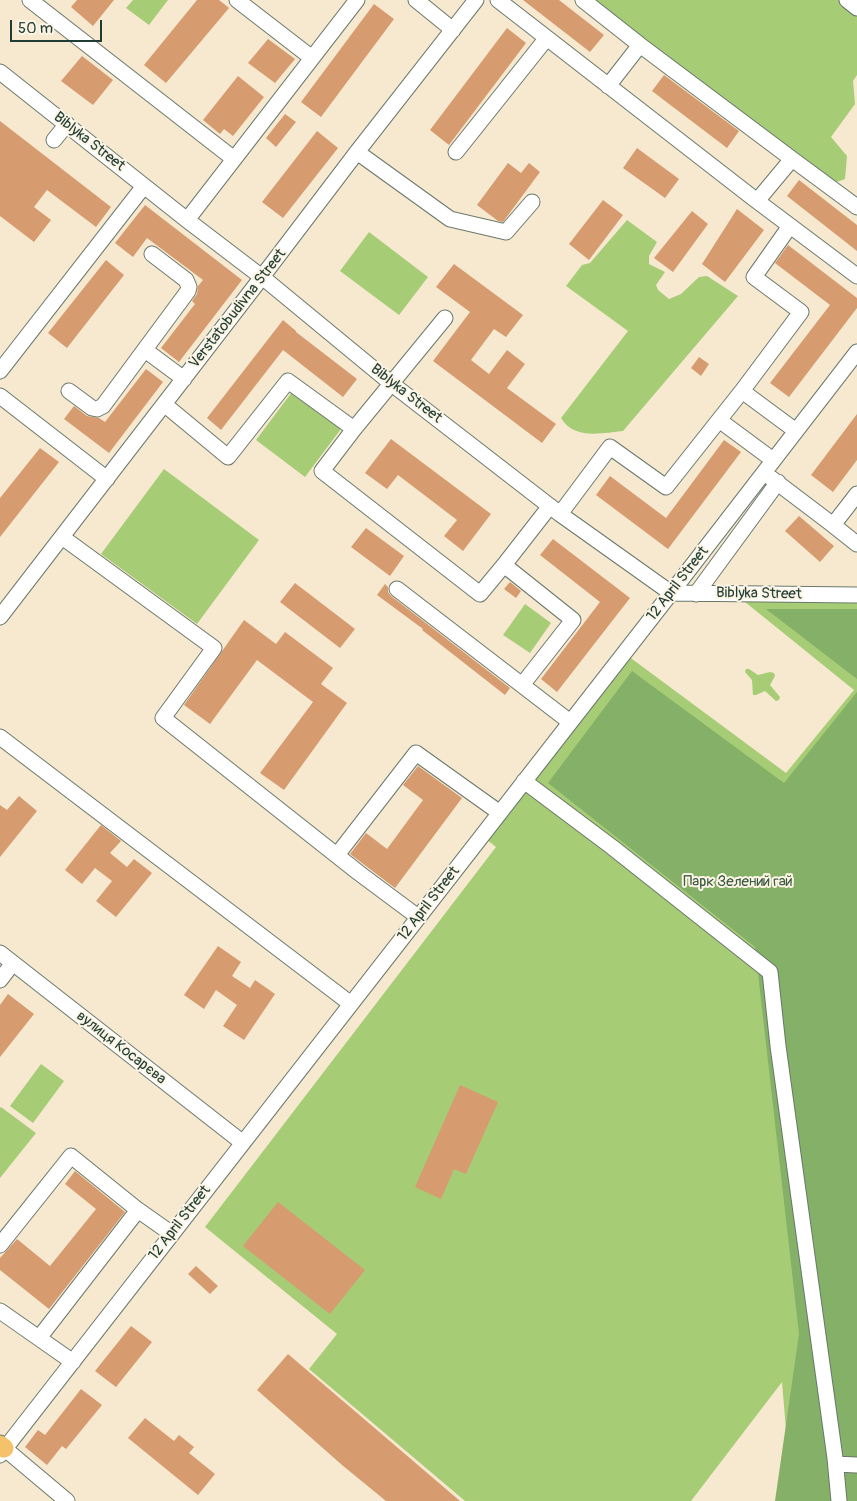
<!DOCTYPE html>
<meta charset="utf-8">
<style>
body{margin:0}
#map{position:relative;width:857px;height:1501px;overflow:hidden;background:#f6e9d0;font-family:Pangolin,sans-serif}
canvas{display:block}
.scale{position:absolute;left:10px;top:20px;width:92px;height:22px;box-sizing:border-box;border:2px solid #1f3d34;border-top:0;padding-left:6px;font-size:15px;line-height:18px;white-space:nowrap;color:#1f3d34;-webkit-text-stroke:4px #fcf5e5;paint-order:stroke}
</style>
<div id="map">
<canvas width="857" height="1501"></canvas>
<div class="scale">50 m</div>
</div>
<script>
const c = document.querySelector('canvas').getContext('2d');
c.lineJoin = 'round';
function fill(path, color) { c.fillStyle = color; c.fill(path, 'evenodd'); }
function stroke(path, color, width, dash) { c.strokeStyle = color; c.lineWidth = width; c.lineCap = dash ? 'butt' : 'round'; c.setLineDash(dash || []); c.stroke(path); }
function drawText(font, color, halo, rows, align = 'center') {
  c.font = font + ' Pangolin,sans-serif'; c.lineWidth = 4; c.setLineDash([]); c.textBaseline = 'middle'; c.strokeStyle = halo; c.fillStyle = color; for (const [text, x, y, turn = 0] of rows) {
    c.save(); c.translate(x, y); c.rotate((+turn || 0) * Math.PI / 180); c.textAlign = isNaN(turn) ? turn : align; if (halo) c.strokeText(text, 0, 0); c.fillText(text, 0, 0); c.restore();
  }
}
fill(new Path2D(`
 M133,0H168L149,25L126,8Z
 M583,0H842L857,10V75L853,81L855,104L831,137L847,156L845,179L828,185Z
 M627,220L657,242L649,256V264L665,272L656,285L658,290L669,299L681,294L699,277L707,276L738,296L623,431C602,433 574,440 561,418L628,331L566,286L582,265L590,263Z
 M369,232L428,277L399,315L340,271Z
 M292,392L341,429L305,477L256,440Z
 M164,469L259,540L197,624L101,554Z
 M857,600V1501H792L782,1382L691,1501H465L309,1369L337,1334L205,1227L496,847L481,835L624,653L786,773L854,690L745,602Z
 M525,604L551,623L530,653L503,635Z
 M746,669H749L758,675L770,672L774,673L775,676L770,685L780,697L779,700L776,701L765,691L756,695H753L752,680L745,672Z
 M41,1064L64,1081L33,1123L10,1106Z
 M1,1107L36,1133L0,1178V1108Z`), '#a7cc76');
fill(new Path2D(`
 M766,609H857V679Z
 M632,671L784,783L857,692V1501H775L799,1334L755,947L548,783Z`), '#85b067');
fill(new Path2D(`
 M77,0H114L93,26L71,7Z
 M197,0H219L229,8L166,83L144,65Z
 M523,0H559L604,35L590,52Z
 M374,4L394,19L321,117L301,102Z
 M507,28L526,43L449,145L430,130Z
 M268,39L295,59L275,83L248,63Z
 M82,56L113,80L93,105L61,81Z
 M664,75L739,131L727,148L652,91Z
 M238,76L264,97L233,136L224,129L220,134L203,120Z
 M285,114L296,122L276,147L266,138Z
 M0,121L111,207L96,227L47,190L34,207L51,220L34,242L0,216Z
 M317,131L338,148L283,218L262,202Z
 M637,148L679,179L665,198L623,168Z
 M508,163L521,173L529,163L540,172L503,222L498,221L477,205Z
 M799,180L857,225V251L787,196Z
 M603,200L623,215L589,260L569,244Z
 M145,205L242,280L179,362L161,348L195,304L192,301L197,294L198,286L203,280L147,238L133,257L115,243Z
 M737,209L764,230L725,282L702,264Z
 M692,211L708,224L673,272L654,258Z
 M788,245L857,298V308L789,397L770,383L830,305L775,263Z
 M106,260L124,275L67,348L48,333Z
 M454,264L523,315L506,337L494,329L471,360L489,374L507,350L525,364L507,388L556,424L542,443L433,361L470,312L436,287Z
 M283,320L296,331V332L357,379L343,397L283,350L221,430L207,418Z
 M699,357L709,364L701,376L691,368Z
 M146,369L163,382L109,453L64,419L74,406L87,416L99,418L105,422Z
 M857,414V460L833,492L811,475Z
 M391,439L491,514L463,551L444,536L457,520L398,475L387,489L365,473Z
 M724,440L741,452L668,549L596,495L610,476L666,518Z
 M40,448L59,462L0,537V498Z
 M799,516L834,546L820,562L785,531Z
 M366,528L404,556L390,576L351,547Z
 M553,539L630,598L557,692L541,679L600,602L540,555Z
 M510,582L521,591L516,598L504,589Z
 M295,583L355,629L340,648L280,602Z
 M385,584L388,587V592L391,596L510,688L505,695L422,630L423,629L377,595Z
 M244,620L276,644L285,632L333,668L321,684L347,703L284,790L260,773L313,702L257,660L210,724L184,705Z
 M418,766L462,798L395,888L350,854L366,833L387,849L423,800L403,785Z
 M19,796L37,811L0,857V805L7,810Z
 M101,825L121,841L110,853L127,867L134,859L152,873L116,917L96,901L112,881L95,868L82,884L65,870Z
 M218,946L241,962L232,976L250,988L255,980L275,994L244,1040L223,1026L237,1005L216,990L204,1009L184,995Z
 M8,994L34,1014L0,1057V1005Z
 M460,1085L498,1102L466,1174L454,1169L441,1199L415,1187Z
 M75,1171L125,1212L49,1309L0,1270V1258L17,1239L50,1266L96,1209L65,1184Z
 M278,1202L365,1270L330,1314L243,1246Z
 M196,1266L218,1286L210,1294L188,1274Z
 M131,1326L152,1342L116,1387L95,1371Z
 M288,1354L460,1501H386L342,1465L257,1390Z
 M81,1389L102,1405L66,1449L62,1446L47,1465L25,1447L38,1430L45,1435Z
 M145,1418L174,1441L179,1435L194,1447L189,1453L215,1474L198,1495L128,1438Z`), '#d79b70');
const minor = new Path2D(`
 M30,0L234,159
 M237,0L312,58
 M416,0L453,30
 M498,0L757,201
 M583,0L640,45L608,86
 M847,0L857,8
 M640,45L792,159
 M0,72L187,220L267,281L392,384L560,514L671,593L857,595
 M54,140L67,124
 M357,152L450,219L506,232L532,202
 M456,152L546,39
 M857,207L792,159L757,201L857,276
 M187,220L357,0
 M790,226L754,277L801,312L742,391L796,431
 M145,350L184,379
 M0,371L144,186
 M69,391L92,408L97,409L103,406L188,291L189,287L186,280L152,254
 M742,391L719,420L773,460
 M0,396L107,479
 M164,404L228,457L288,381L354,429L445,318
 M354,429L322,471L480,594L504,565
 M771,478L833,525L857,494
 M560,514L610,447L666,487L719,420
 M833,525L857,544
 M62,537L214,648L163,718L359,873L418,917
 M397,589L570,722
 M696,594L778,482
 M0,617L262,277L357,152L476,0
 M522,685L573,620L504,565L550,506
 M0,737L351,1004
 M524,781L612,847L770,972L778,1046L835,1458L839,1501
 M337,855L416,753L500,813
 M0,953L243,1143
 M0,980L13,963
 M138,1210L172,1234
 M0,1245L71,1156L138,1210L39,1338
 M0,1311L73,1362
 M4,1448L67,1501
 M0,1455L671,593L857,352
 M836,1464L857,1465`);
const major = new Path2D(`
 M0,1445L4,1448`);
stroke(minor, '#6a796b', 17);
stroke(major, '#6a796b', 21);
stroke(minor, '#fff', 15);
stroke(major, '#f5c16b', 19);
drawText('15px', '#1f3d34', '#fcf5e5', [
 ["Biblyka Street",89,142,38],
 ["Verstatobudivna Street",238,309,-52],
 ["Biblyka Street",406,394,38],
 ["12 April Street",678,584,-52],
 ["Biblyka Street",759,594,1],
 ["12 April Street",429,904,-52],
 ["вулиця Косарєва",121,1048,38],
 ["12 April Street",180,1223,-52]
]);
drawText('15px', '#3a5a41', '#fcf5e5', [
 ["Парк Зелений гай",738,882]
]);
</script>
